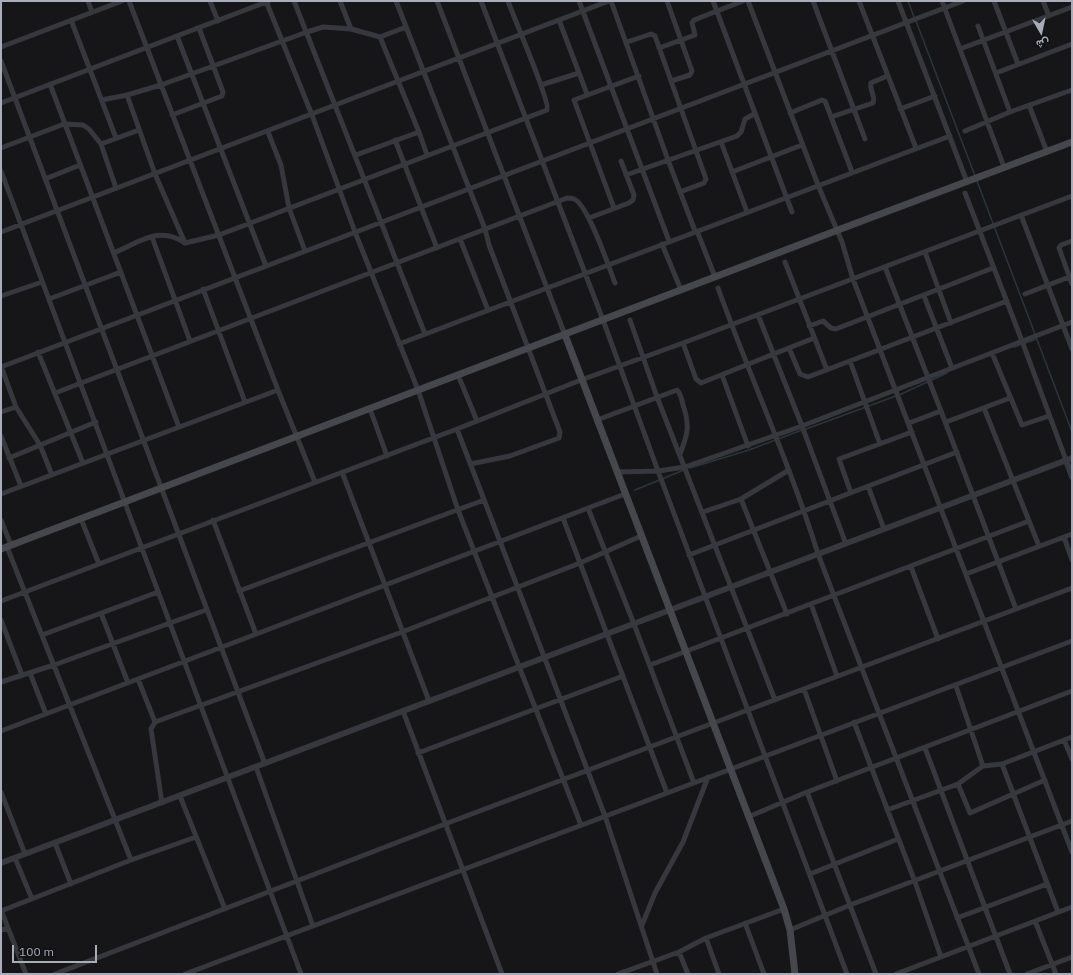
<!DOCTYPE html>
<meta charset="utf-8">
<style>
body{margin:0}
#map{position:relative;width:1073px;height:975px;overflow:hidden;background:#161618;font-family:"IBM Plex Sans",Vazirmatn,sans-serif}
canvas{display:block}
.frame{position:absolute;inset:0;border:2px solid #a8adb8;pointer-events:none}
.north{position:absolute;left:1021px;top:12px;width:40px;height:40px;-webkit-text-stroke:3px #111113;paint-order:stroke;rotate:171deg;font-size:11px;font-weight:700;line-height:16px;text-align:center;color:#a8adb8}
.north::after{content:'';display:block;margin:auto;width:14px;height:18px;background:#a8adb8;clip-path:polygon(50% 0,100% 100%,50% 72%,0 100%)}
.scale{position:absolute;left:12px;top:945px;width:85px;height:18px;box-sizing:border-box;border:2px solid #a8adb8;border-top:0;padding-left:5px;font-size:12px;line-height:14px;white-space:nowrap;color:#a8adb8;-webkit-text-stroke:3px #111113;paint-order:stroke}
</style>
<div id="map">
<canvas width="1073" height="975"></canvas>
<div class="frame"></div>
<div class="north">ش</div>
<div class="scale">100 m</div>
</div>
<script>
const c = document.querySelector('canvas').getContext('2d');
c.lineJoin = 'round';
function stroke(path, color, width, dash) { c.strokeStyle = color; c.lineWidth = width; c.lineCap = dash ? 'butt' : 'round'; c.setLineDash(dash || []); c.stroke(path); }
stroke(new Path2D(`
 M908,1L914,17
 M916,21L975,176
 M977,181L1072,432
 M1025,343L1037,339
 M1014,347L1022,344
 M899,395L947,373
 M806,429L896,396
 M690,468L749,450L802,430
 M635,490L684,470`), '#2c353c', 1.5);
stroke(new Path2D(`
 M88,1L92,12
 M129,1L278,390L315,482
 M210,1L218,21
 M266,1L312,115L355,232L418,390L458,510L581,825
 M294,1L425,334
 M340,1L351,29L380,37L406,27
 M396,1L485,229L489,245L560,432L559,438L510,456L470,464
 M437,1L565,335
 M481,1L603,320L658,471L847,974
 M579,1L669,241
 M611,1L668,160L695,231
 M667,1L692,71L690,75L671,81
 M713,1L792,212
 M748,1L818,185L842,242L853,279L1072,852
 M813,1L865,139
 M859,1L916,148
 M898,1L967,182
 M942,1L1004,167
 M994,1L1018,64
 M1043,1L1049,16
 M71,20L116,138
 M559,20L587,94
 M978,26L1010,112
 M177,36L266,266
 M380,37L419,132
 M627,42L651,34L655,36L706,179L704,183L680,192
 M1,47L122,1
 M659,48L695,35L692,23L694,20L743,1
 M960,49L1072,7
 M1,61L265,764
 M996,73L1072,44
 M50,84L179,427
 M541,85L579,73
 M127,95L155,174L185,243
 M102,100L127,95L161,85L307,32L323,27L351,29
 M1,103L269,1
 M1029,105L1047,152
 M900,109L935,96
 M790,113L822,100L825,101L852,172
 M172,115L222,96L223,92L199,28
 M831,117L873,103C876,96 869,90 871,83L887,76
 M965,131L1010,112L1072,90
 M268,132L281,165L289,208L305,251
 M395,140L437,248
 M721,142L747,212
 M101,144L139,130
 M1,148L64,124L83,125L89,129L101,144L116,188
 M356,155L419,132L427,155
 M1,171L301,974
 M732,172L802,145
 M626,175L737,136L741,132L745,119L754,114
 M45,179L80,165
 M965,193L1022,341L1066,460
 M614,208L574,100L639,76
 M1021,215L1072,349
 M589,218L629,203L633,200L634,195L621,161
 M697,231L715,277
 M1,232L609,1
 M152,237L190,341
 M460,239L488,310
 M1072,241L1061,245L1059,248L1072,284
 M662,244L681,290
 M925,252L951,323
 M114,253C140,242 159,225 185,243L219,235L547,110C551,103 513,16 508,1
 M785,262L827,370
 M885,267L941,411L1016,609
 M718,288C750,377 790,464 818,554L979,974
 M203,289L245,402
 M1025,294L1069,277
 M1,296L42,282
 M924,296L952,368
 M49,299L121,272
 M758,315L802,426L846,544
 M630,320L657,397L775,700
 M809,326L823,321L831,328L836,329L993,268
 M683,343L696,379L701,383L814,338
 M399,344L950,136
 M789,348L800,374L808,377L1007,301
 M38,352L83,463
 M992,353L1022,425L1049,416
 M850,361L880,444
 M1,366L16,407L40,445L52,475
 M1,367L963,1
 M458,375L477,421
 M722,375L748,446
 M55,393L567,198C569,198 572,198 574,199C588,204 609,268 615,283
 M984,408L1039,546
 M370,409L387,456
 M1,412L16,407
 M597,420L677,390C681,394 682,400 683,405C690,425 688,434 680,454
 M946,422L1010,398
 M909,423L941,411
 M457,429L605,816L657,974
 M1,436L21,486
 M9,458L96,422
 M342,472L429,701
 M617,472L658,471L685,467L802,426L1072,322
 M868,486L884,529
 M851,493L839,459L912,432
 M1,494L278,390
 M741,499L787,614
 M588,508L634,624L694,783
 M703,512L741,499L789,470
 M563,518L667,793
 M81,519L99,564
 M1,520L11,545
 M213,520L256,634
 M1064,537L1072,560
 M7,547L131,860
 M689,555L957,452
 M911,567L938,639
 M966,574L1072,534
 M239,591L484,500
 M1,601L457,429L581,380L683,343L1072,196
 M811,604L837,676
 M101,613L128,683
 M1,620L22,675
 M42,635L158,592
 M650,665L1029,521
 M30,673L46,714
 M138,679L155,722
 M1,682L54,665L206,610
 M956,686L983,766
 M804,689L837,781
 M403,711L502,974
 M854,722L915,882L941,957
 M1,731L625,494
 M1064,740L1072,759
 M925,748L1010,974
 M418,753L623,676
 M1002,764L1058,912
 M256,767L313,926
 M958,784L970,813L1045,780
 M1,792L25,854
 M807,792L876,974
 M180,796L225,909
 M162,803L151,729L155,722L402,632L580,563L641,536
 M887,810L958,784L983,766L1002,764L1072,737
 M748,817L807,792L1072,691
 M55,843L71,884
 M15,858L32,899
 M810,874L898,839
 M1,910L26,974
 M1,911L131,860L196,837
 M957,918L1047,884
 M1035,921L1056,974
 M745,923L764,974
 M642,925L655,893L683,842L708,777
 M1,930L8,928
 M790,930L850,905L1072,821
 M706,938L719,974
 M679,952L688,974
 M55,974L445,824L1072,588
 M185,974L1072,641
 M618,974L679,952L706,938L784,909
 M896,974L1072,907
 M1027,974L1072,957`), '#37383d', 5);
stroke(new Path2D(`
 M1066,460L1072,477
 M1,863L1072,458`), '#37383d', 6);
stroke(new Path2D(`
 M565,335L784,909L790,930L795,974
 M1,549L838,230L1072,142`), '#45474d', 7);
</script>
